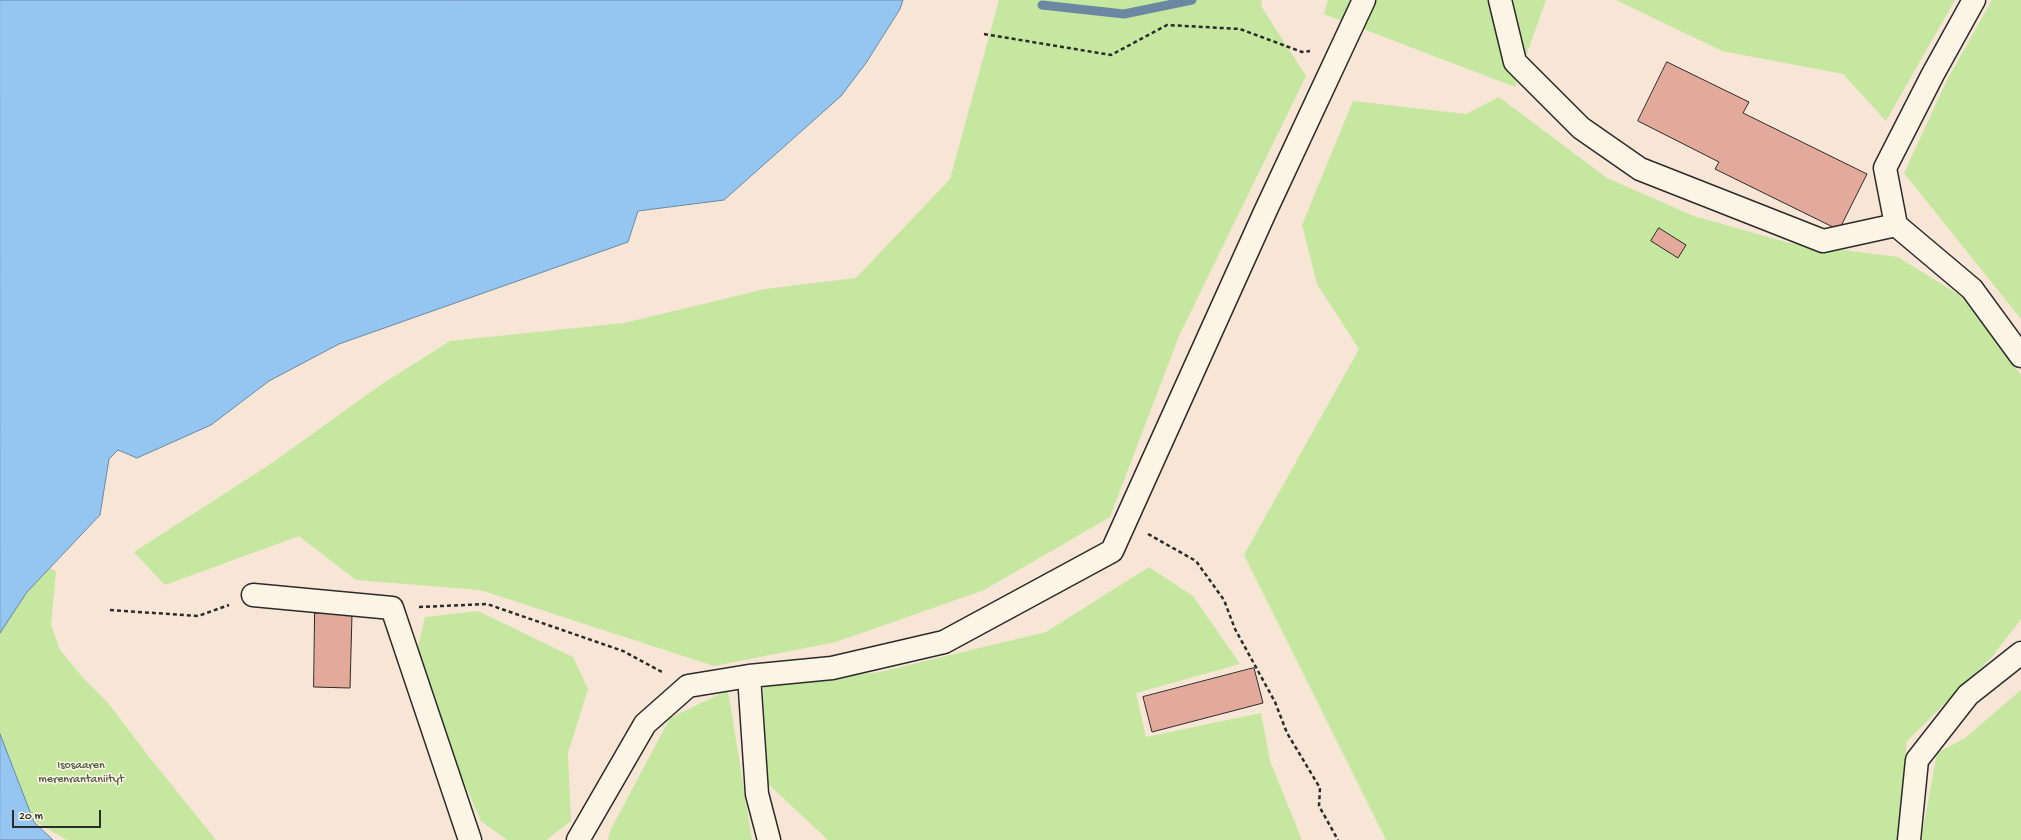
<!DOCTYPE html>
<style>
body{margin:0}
#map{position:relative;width:2021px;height:840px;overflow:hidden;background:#f7e6d6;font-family:"Gochi Hand",sans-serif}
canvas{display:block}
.scale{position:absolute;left:12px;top:810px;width:89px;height:18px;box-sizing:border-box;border:2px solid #2b2b2b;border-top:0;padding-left:5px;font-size:12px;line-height:14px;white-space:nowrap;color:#2b2b2b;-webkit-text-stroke:3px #fcf5e5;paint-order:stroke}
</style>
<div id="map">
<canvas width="2021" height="840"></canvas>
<div class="scale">20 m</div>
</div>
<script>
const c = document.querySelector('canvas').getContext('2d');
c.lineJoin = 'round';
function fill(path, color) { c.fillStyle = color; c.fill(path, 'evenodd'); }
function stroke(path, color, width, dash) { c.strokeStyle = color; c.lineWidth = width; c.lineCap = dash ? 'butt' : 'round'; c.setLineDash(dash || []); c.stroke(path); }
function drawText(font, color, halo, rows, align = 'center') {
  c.font = font + ' "Gochi Hand",sans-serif'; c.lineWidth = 3; c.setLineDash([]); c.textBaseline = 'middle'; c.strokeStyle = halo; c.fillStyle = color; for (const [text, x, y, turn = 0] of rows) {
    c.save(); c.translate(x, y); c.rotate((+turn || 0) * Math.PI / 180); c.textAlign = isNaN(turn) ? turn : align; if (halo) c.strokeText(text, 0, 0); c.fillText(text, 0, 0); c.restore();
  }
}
fill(new Path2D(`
 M999,0H1262L1261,6L1306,76L1179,336L1110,517L984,590L836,642L714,666L480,590L356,580L299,536L165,585L134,552L272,463L379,386L450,341L624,323L765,289L856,278L950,179Z
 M1328,0H1546L1515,87L1324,14Z
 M1616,0H1955L1886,121L1843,74L1722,51Z
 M1992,0H2021V319L1904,173L1947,80Z
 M1499,97L1607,178L1694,216L1789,243L1898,257L1961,296L2021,375V619L1991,658L1907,741L1897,840H1386L1244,555L1359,349L1317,284L1302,225L1353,101L1466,114Z
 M17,553L56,571L51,625L60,650L84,679L108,703L153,762L216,840H67L34,821L0,764V596Z
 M1149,567L1193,596L1240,664L1136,693L1146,737L1261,713L1270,761L1302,840H828L767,783L763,687L880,672L1046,632Z
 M478,611L573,657L588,689L568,753L571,821L546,840H507L481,821L436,719L415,659L425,617Z
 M728,690L752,840H608L610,831L670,718Z
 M2021,690V840H1921L1937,753L1965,738Z`), '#c6e7a0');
const water = new Path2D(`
 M0,0H903L900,9L866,63L841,96L724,200L638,211L628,242L339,344L269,381L211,425L137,458L118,450L109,459L100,515L27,592L0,633Z
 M0,734L34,822L53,840H0Z`);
fill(water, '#95c6f1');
stroke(water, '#6b88a2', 1);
stroke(new Path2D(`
 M1042,5L1124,14L1192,0`), '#6b88a2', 9);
const building = new Path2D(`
 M1667,62L1749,102L1743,113L1867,174L1839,230L1715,169L1719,162L1638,121Z
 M1659,228L1686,245L1678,258L1651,241Z
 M315,613L352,614L350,688L314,687Z
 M1254,668L1263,703L1152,732L1143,697Z`);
fill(building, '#e3aa9c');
stroke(building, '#2b2b2b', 1);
const minor = new Path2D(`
 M1500,0L1515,62L1581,128L1640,169L1823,241L1896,225
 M1974,0L1933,74L1885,168L1896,225L1972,289L2021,356
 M253,595L392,608L470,840
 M749,676L757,794L769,840
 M578,840L645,724L688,686L749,676L832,668L944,642L1112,551L1265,212L1364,0
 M1909,840L1917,760L1968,695L2021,653`);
stroke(minor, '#2b2b2b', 25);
stroke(new Path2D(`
 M984,34L1111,55L1167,25L1240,29L1302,52L1310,51
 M1148,534L1196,561L1224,600L1235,629L1275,702L1287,733L1320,788L1319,806L1338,840
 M419,607L487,604L623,651L662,672
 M110,610L198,616L229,605`), '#2b2b2b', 2.5, [4, 3]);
stroke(minor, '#fcf5e5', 22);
drawText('12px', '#525a48', '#fcf5e5', [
 ["Isosaaren",81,766],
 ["merenrantaniityt",81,780]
]);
</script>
